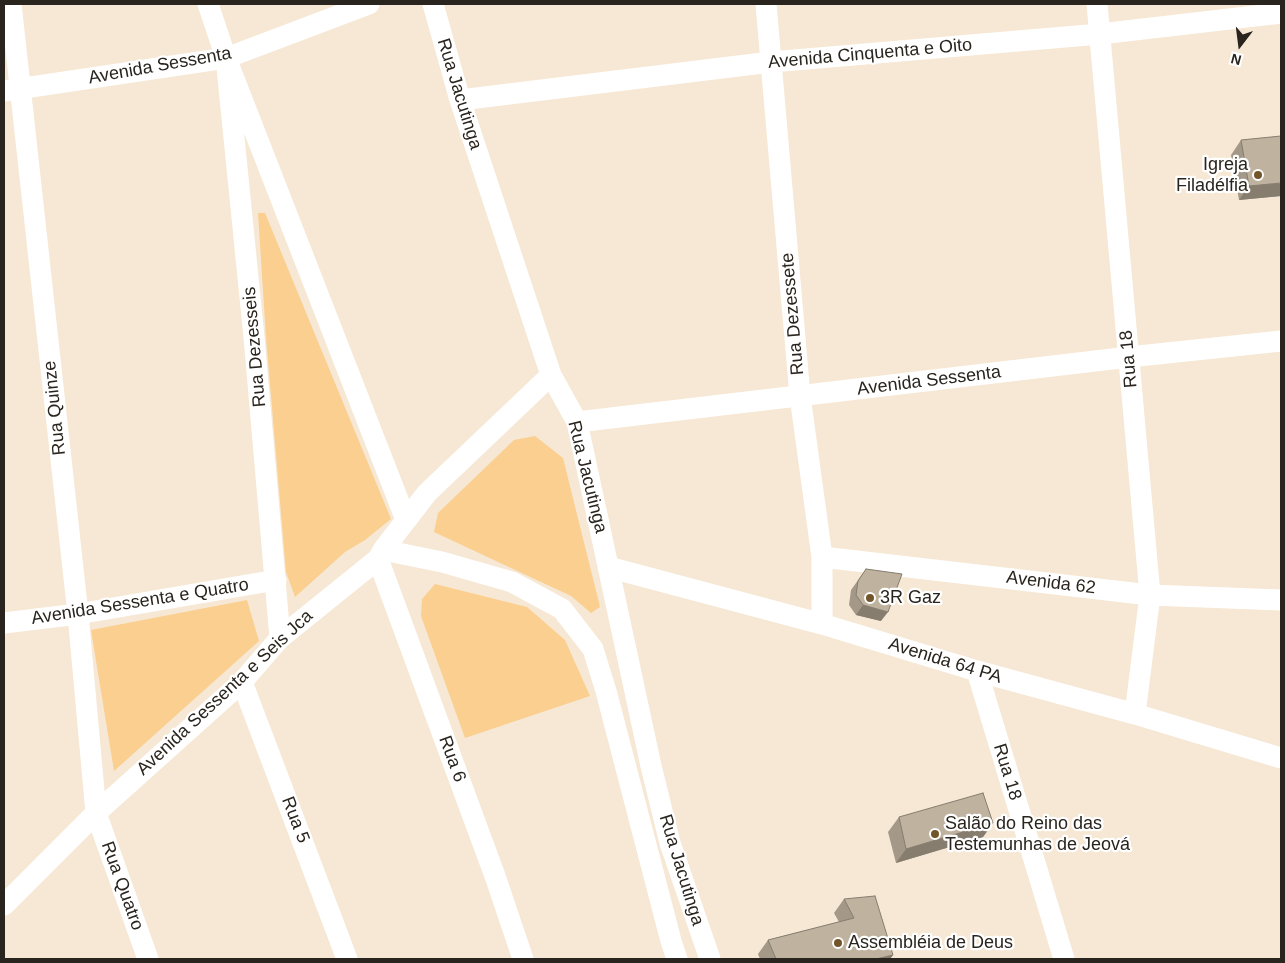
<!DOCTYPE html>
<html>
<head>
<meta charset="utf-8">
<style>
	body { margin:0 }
	#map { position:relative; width:1285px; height:963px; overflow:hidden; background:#f6e8d4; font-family:Arial,sans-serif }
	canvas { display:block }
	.frame { position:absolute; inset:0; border:5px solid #29241d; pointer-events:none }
	.north { position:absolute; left:1215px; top:20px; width:50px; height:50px; -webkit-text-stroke:4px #fff; paint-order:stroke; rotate:195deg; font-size:14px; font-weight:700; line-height:20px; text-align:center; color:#29241d }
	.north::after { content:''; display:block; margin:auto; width:18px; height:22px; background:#29241d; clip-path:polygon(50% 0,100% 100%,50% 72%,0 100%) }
</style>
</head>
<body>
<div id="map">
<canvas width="1285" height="963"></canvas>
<div class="frame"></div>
<div class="north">N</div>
</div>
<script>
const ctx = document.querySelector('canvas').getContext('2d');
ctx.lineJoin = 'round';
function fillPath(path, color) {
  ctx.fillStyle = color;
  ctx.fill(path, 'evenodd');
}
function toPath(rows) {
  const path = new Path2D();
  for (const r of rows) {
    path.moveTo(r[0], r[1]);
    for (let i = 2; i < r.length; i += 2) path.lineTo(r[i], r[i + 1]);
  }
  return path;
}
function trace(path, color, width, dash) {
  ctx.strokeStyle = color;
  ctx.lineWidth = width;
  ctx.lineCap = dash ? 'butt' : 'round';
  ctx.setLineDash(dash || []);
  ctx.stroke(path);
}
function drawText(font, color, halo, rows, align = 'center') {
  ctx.font = font + ' Arial,sans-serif';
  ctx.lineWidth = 4.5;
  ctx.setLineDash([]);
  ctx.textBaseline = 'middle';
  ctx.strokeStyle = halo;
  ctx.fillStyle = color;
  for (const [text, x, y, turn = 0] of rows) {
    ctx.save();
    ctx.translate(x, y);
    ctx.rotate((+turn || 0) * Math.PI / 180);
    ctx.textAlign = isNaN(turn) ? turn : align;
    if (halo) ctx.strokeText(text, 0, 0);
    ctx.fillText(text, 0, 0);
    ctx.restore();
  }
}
fillPath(toPath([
	[258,213,265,213,391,519,365,540,345,552,295,597,286,572,266,337],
	[535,436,563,458,600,607,591,613,571,596,434,532,438,513,514,440],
	[435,584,527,607,565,640,590,696,465,738,421,616,422,599],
	[247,600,259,641,114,771,91,630]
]), '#facf8f');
trace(toPath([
	[11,4,78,614,96,813,148,959],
	[208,4,226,58,406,520],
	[433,4,460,100,551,375,577,422,651,766,670,843,710,959],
	[766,4,800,396,822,557,822,624],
	[1097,4,1150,595,1135,714],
	[226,58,254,337,280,638],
	[4,91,226,58,369,4],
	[460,100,771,62,1100,34,1281,13],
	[577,422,1129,357,1281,341],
	[383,550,442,562,512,582,562,609,593,649,606,691,671,941,677,959],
	[822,557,1150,595,1281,600],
	[378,559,495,876,523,959],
	[608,567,822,624,977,671,1135,714,1281,758],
	[4,623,78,614,276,580],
	[977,671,1064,959],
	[242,682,347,959],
	[4,905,96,813,242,682,280,638,378,559,383,550,427,493,551,375]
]), '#fff', 21);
fillPath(toPath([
	[1241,140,1281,196,1239,200,1231,155],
	[866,569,881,621,856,615,849,605,851,590],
	[899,817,993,823,983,837,896,863,888,832],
	[844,899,893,955,890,959,760,959,758,954,768,940,839,922,834,913]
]), '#a49989');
fillPath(toPath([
	[1281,183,1281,196,1239,200,1249,186],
	[863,605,888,612,881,621,856,615],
	[993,823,983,837,896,863,906,849],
	[893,955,890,959,876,959]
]), '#867d6f');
const building = toPath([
	[1281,136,1281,183,1249,186,1241,140,1281,136],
	[866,569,902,574,888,612,863,605,856,595,858,581,866,569],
	[983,793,993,823,906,849,899,817,983,793],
	[875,896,893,955,876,959,776,959,768,940,854,918,844,899,875,896]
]);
fillPath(building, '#bfb29f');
trace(building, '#867d6f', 1);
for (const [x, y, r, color] of [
	[1258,175,5,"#725529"],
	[870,598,5,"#725529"],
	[935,834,5,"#725529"],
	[838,943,5,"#725529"]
]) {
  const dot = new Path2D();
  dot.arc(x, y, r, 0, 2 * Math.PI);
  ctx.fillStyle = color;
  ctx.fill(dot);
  trace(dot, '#fff', 2);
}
drawText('18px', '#29241d', '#fff', [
	["Avenida Cinquenta e Oito",870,54,-5],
	["Avenida Sessenta",160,66,-10],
	["Rua Jacutinga",459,94,73],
	["Rua Dezessete",793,314,-95],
	["Rua Dezesseis",255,347,-95],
	["Rua 18",1129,359,-95],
	["Avenida Sessenta",929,381,-7],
	["Rua Quinze",55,408,-96],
	["Rua Jacutinga",587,477,76],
	["Avenida 62",1051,583,7],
	["Avenida Sessenta e Quatro",140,602,-9],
	["Avenida 64 PA",945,661,17],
	["Avenida Sessenta e Seis Jca",225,693,-43],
	["Rua 6",452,759,70],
	["Rua 18",1007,772,73],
	["Rua 5",295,820,69],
	["Rua Jacutinga",681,870,73],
	["Rua Quatro",122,886,70]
]);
drawText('18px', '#29241d', '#fff', [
	["Igreja",1248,165,"right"],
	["Filadélfia",1248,186,"right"],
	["3R Gaz",880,598],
	["Salão do Reino das",945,824],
	["Testemunhas de Jeová",945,845],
	["Assembléia de Deus",848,943]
], 'left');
</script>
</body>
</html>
